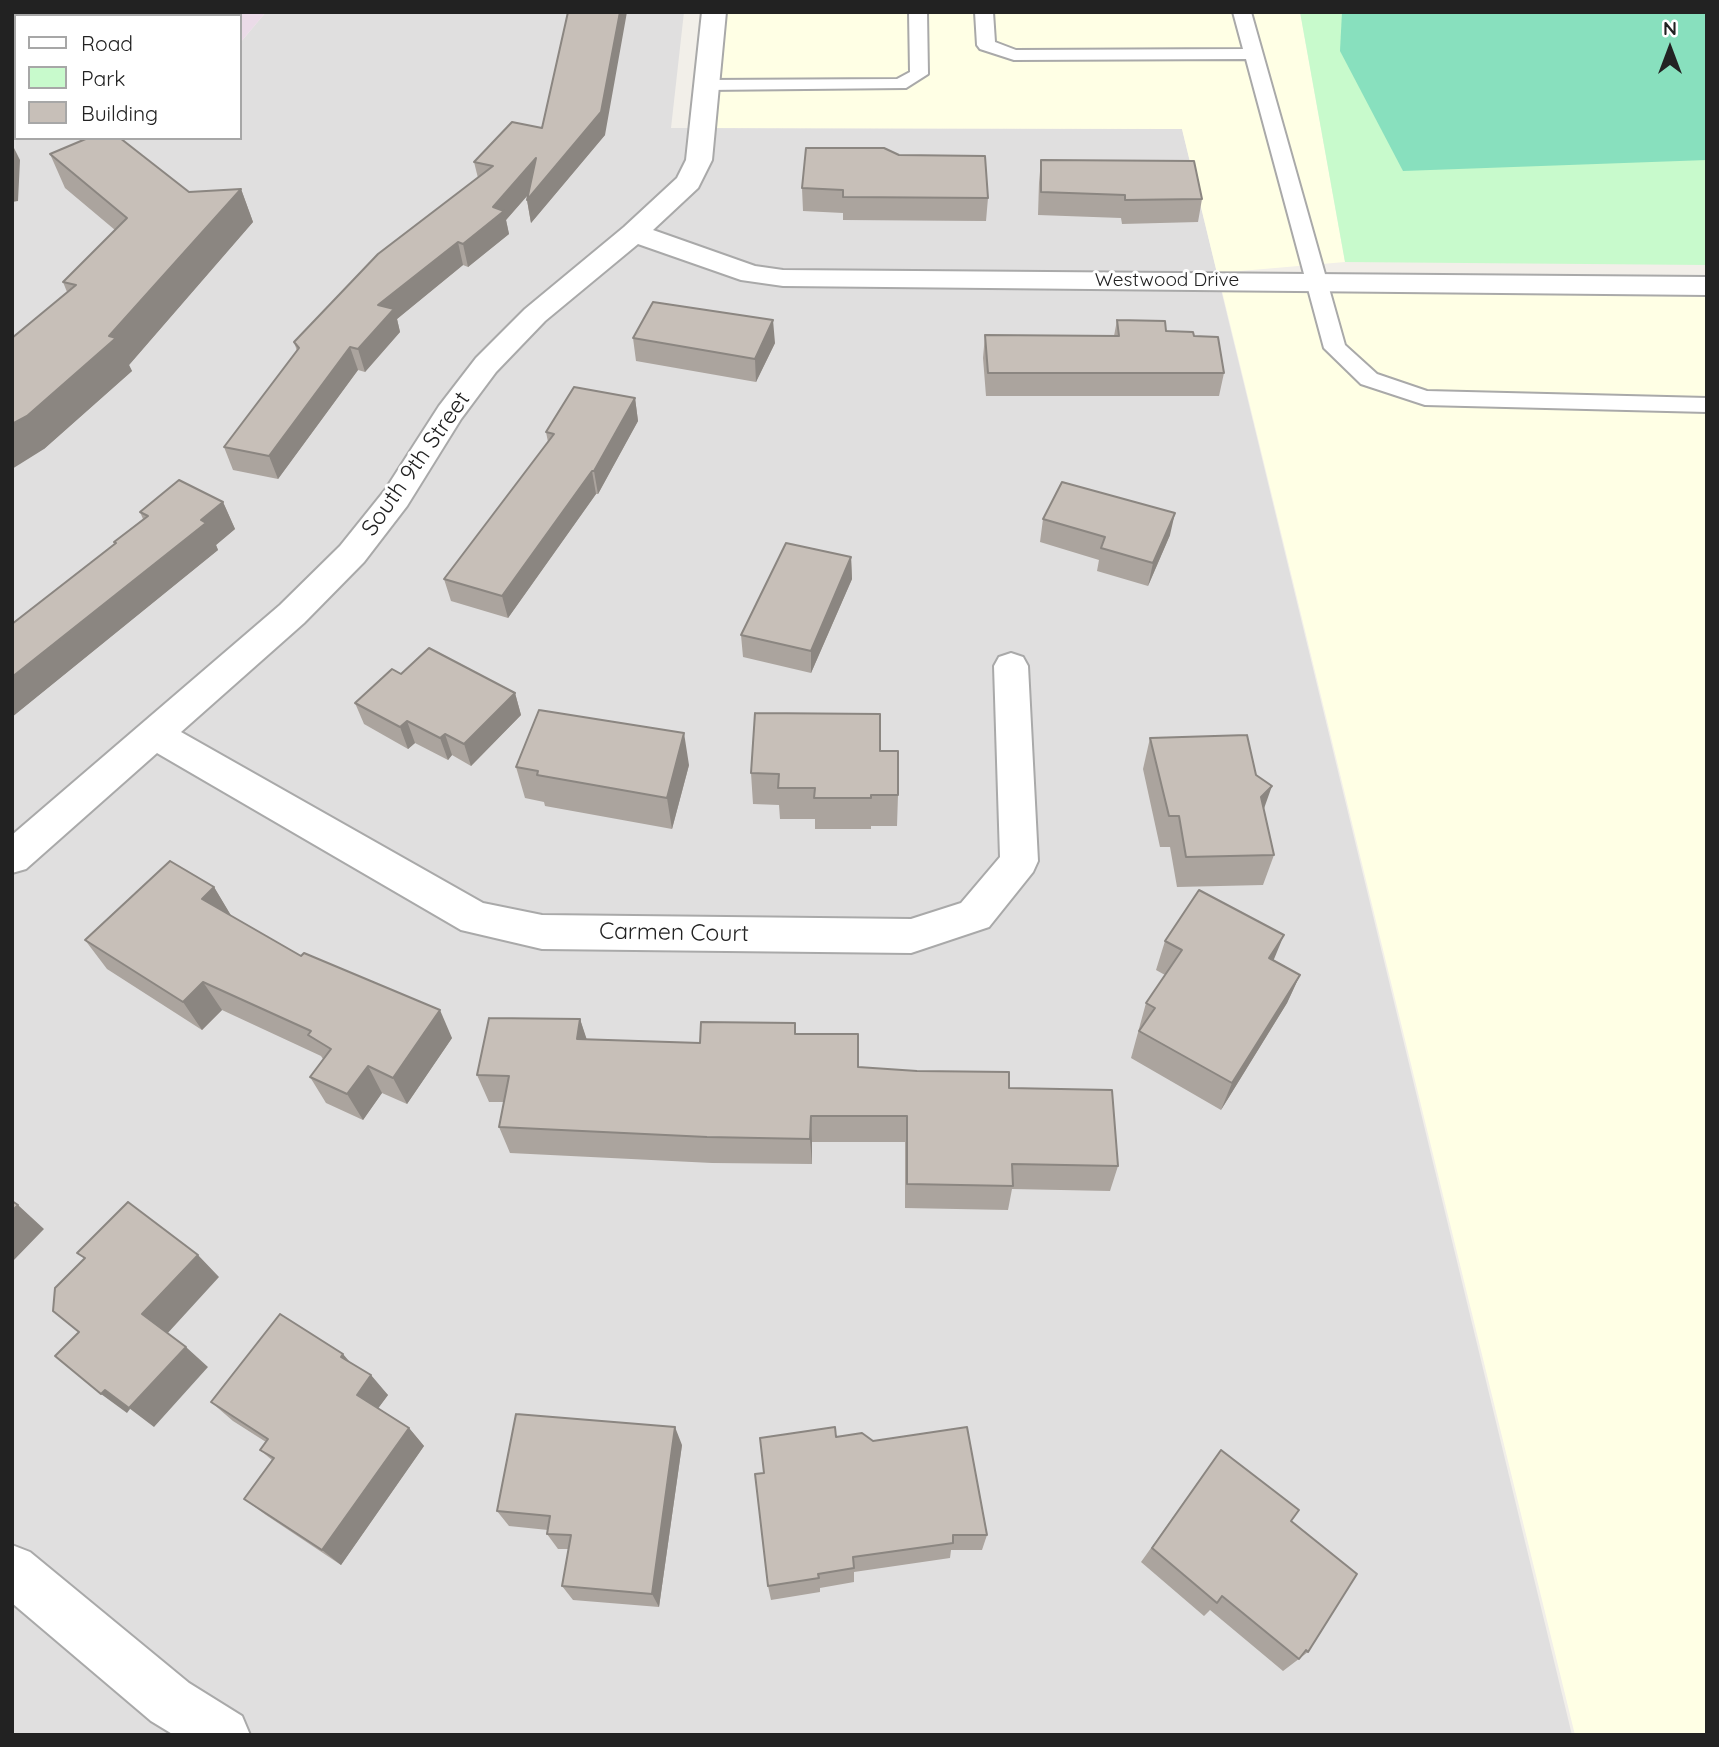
<!DOCTYPE html>
<html>
<head>
<meta charset="utf-8">
<style>
	body { margin:0 }
	#map { position:relative; width:1719px; height:1747px; overflow:hidden; background:#f2efe9; font-family:Quicksand,sans-serif }
	canvas { display:block }
	.frame { position:absolute; inset:0; border:14px solid #222; pointer-events:none }
	.legend { position:absolute; left:14px; top:14px; width:228px; height:126px; box-sizing:border-box; background:#fff; border:2px solid #a7a7a7; margin:0; padding:9px 12px; list-style:none; font-size:21px; color:#222 }
	.legend li { display:flex; align-items:center; gap:14px; height:35px }
	.legend b { width:35px; border:2px solid #a7a7a7 }
	.north { position:absolute; left:1635px; top:14px; width:70px; height:70px; -webkit-text-stroke:5px #fff; paint-order:stroke; rotate:0deg; font-size:19px; font-weight:700; line-height:28px; text-align:center; color:#222 }
	.north::after { content:''; display:block; margin:auto; width:24px; height:32px; background:#222; clip-path:polygon(50% 0,100% 100%,50% 72%,0 100%) }
</style>
</head>
<body>
<div id="map">
<canvas width="1719" height="1747"></canvas>
<div class="frame"></div>
<ul class="legend">
<li><b style="height:9px;background:#fff"></b>Road</li>
<li><b style="height:19px;background:#c8facc"></b>Park</li>
<li><b style="height:19px;background:#c7bfb8"></b>Building</li>
</ul>
<div class="north">N</div>
</div>
<script>
const ctx = document.querySelector('canvas').getContext('2d');
ctx.lineJoin = 'round';
function fillPath(path, color) {
  ctx.fillStyle = color;
  ctx.fill(path, 'evenodd');
}
function toPath(rows) {
  const path = new Path2D();
  for (const r of rows) {
    path.moveTo(r[0], r[1]);
    for (let i = 2; i < r.length; i += 2) path.lineTo(r[i], r[i + 1]);
  }
  return path;
}
function trace(path, color, width, dash) {
  ctx.strokeStyle = color;
  ctx.lineWidth = width;
  ctx.lineCap = dash ? 'butt' : 'round';
  ctx.setLineDash(dash || []);
  ctx.stroke(path);
}
function drawText(font, color, halo, rows, align = 'center') {
  ctx.font = font + ' Quicksand,sans-serif';
  ctx.lineWidth = 6;
  ctx.setLineDash([]);
  ctx.textBaseline = 'middle';
  ctx.strokeStyle = halo;
  ctx.fillStyle = color;
  for (const [text, x, y, turn = 0] of rows) {
    ctx.save();
    ctx.translate(x, y);
    ctx.rotate((+turn || 0) * Math.PI / 180);
    ctx.textAlign = isNaN(turn) ? turn : align;
    if (halo) ctx.strokeText(text, 0, 0);
    ctx.fillText(text, 0, 0);
    ctx.restore();
  }
}
fillPath(toPath([
	[266,12,684,12,671,128,1182,129,1572,1735,12,1735,12,125,16,125,16,138,240,138,240,43]
]), '#e0dfdf');
fillPath(toPath([
	[12,12,266,12,240,43,240,16,16,16,16,125,12,125]
]), '#ebdbe8');
fillPath(toPath([
	[727,12,1300,12,1345,262,1217,273,1182,129,715,128],
	[1221,287,1707,291,1707,1735,1575,1735]
]), '#ffffe5');
fillPath(toPath([
	[1300,12,1707,12,1707,265,1345,262]
]), '#c8facc');
fillPath(toPath([
	[1342,12,1707,12,1707,160,1403,171,1340,51]
]), '#88e0be');
const service = toPath([
	[909,12,927,12,928,74,906,88,706,90,697,85,706,80,897,79,910,72,909,12],
	[975,12,993,12,995,42,1016,50,1243,49,1233,12,1251,12,1345,345,1377,374,1427,391,1707,398,1707,412,1425,405,1361,384,1324,348,1246,59,1014,60,980,49,977,45,975,12]
]);
const minor = toPath([
	[702,12,726,12,712,160,698,188,653,230,755,266,783,270,1707,277,1707,295,783,286,741,280,638,244,545,321,496,372,461,419,407,506,364,562,304,623,181,732,483,903,542,915,911,919,961,903,1000,857,994,666,999,657,1011,653,1023,657,1028,666,1038,861,1033,872,989,927,911,953,542,949,461,930,157,753,26,869,12,873,12,835,280,605,340,546,385,490,439,406,476,358,525,309,624,227,677,178,686,160,702,12],
	[12,1545,30,1552,189,1683,242,1716,250,1735,174,1735,151,1721,12,1603,12,1545]
]);
trace(service, '#a9a9a9', 4);
trace(minor, '#a9a9a9', 4);
fillPath(service, '#fff');
fillPath(minor, '#fff');
fillPath(toPath([
	[542,128,605,135,531,223,527,200,528,195,506,220,509,234,468,267,463,265,397,319,400,332,365,372,358,370,278,479,233,470,224,447,297,351,294,342,478,178,474,162],
	[50,154,189,192,241,189,253,222,129,365,132,371,44,449,67,292,63,282,115,230,65,188],
	[1041,160,1202,199,1198,222,1122,224,1121,218,1038,215,1039,183],
	[802,188,988,198,986,221,843,220,843,213,803,211],
	[1117,320,1194,336,1224,373,1219,396,986,396,983,358,985,335,1114,336],
	[633,338,775,343,756,382,636,361],
	[635,398,638,421,598,494,596,494,508,618,451,601,444,579,548,442,546,432],
	[223,502,235,529,216,545,218,550,12,717,12,624,115,544,114,542,143,519,140,512],
	[1043,519,1170,535,1148,586,1097,571,1099,560,1040,542],
	[851,557,852,579,811,673,743,657,741,635],
	[401,674,515,693,521,715,471,766,452,755,448,760,415,743,408,749,364,724,355,703],
	[1150,738,1264,810,1274,855,1263,885,1177,887,1170,847,1160,847,1143,769],
	[880,751,898,795,897,826,871,826,871,829,815,829,815,819,780,819,779,805,753,804,751,773],
	[689,765,672,829,545,806,544,802,525,798,516,767],
	[214,887,231,916,301,956,452,1038,407,1104,382,1093,363,1120,326,1103,310,1077,323,1059,321,1056,222,1010,202,1030,107,969,85,940],
	[1165,941,1274,960,1300,975,1287,1003,1221,1110,1131,1058,1146,1003,1165,975,1156,970],
	[580,1019,586,1039,700,1043,796,1034,858,1067,1009,1088,1118,1166,1110,1191,1012,1189,1008,1210,905,1208,905,1142,812,1142,812,1164,712,1163,510,1153,499,1127,504,1102,489,1102,477,1075],
	[352,1363,388,1395,378,1408,409,1428,424,1446,341,1565,266,1515,244,1499,272,1460,260,1450,266,1442,233,1421,211,1402],
	[836,1437,987,1535,982,1550,951,1550,950,1558,854,1572,854,1582,820,1588,820,1592,771,1600,768,1586,764,1473],
	[682,1445,659,1607,573,1600,562,1586,569,1549,558,1549,547,1534,548,1530,509,1526,497,1511],
	[1221,1450,1291,1521,1308,1652,1283,1671,1210,1610,1204,1616,1141,1562]
]), '#aba49e');
fillPath(toPath([
	[620,12,627,12,605,135,531,223,527,200],
	[12,144,20,160,18,201,12,202],
	[536,158,540,181,506,220,509,234,468,267,463,244,493,207],
	[241,189,253,222,129,365,132,371,44,449,12,469,12,424,109,336],
	[458,242,463,265,397,319,400,332,365,372,358,349,378,305],
	[773,320,775,343,756,382,755,359],
	[350,347,358,370,278,479,269,456],
	[635,398,638,421,598,494,594,471],
	[592,471,596,494,508,618,502,596],
	[223,502,235,529,216,545,218,550,12,717,12,677],
	[1175,513,1170,535,1148,586,1153,563],
	[851,557,852,579,811,673,811,651],
	[515,693,521,715,471,766,464,744],
	[407,721,415,743,408,749,400,727],
	[684,733,689,765,672,829,667,798],
	[445,734,452,755,448,760,440,738],
	[1272,786,1261,817,1261,797],
	[214,887,232,917,202,899],
	[1284,935,1272,964,1269,958],
	[1300,975,1287,1003,1221,1110,1232,1083],
	[203,982,222,1010,202,1030,183,1002],
	[440,1010,452,1038,407,1104,393,1078],
	[580,1019,589,1046,577,1039],
	[368,1066,382,1093,363,1120,347,1094],
	[811,1116,812,1142,812,1164,810,1139],
	[18,1205,44,1229,12,1262,12,1211],
	[198,1255,219,1277,166,1335,142,1314],
	[186,1347,208,1367,154,1427,129,1408],
	[343,1354,360,1374,341,1357],
	[371,1375,388,1395,374,1414,357,1395],
	[105,1390,130,1409,127,1413,101,1394],
	[675,1427,682,1445,659,1607,652,1594],
	[409,1428,424,1446,341,1565,322,1550]
]), '#8b8681');
const building = toPath([
	[568,12,620,12,601,112,527,200,536,158,493,207,504,211,463,244,458,242,378,305,394,309,358,349,350,347,269,456,224,447,299,348,294,342,378,254,493,166,474,162,512,122,542,128,568,12],
	[88,138,120,138,189,192,241,189,109,336,116,338,27,416,12,424,12,338,76,285,63,282,127,218,50,154,88,138],
	[806,148,884,148,899,155,985,156,988,198,843,197,843,190,802,188,806,148],
	[1041,160,1194,161,1202,199,1125,200,1125,195,1041,192,1041,160],
	[653,302,773,320,755,359,633,338,653,302],
	[1117,320,1165,321,1166,331,1193,332,1194,336,1218,337,1224,373,988,373,985,335,1119,336,1117,320],
	[574,387,635,398,594,471,592,471,502,596,444,579,554,434,546,432,574,387],
	[179,480,223,502,201,520,206,523,12,677,12,624,116,543,114,542,148,516,140,512,179,480],
	[1062,482,1175,513,1153,563,1101,548,1105,537,1043,519,1062,482],
	[786,543,851,557,811,651,741,635,786,543],
	[429,648,515,693,464,744,445,734,440,738,407,721,400,727,355,703,392,669,401,674,429,648],
	[539,710,684,733,667,798,537,775,538,771,516,767,539,710],
	[755,713,880,714,880,751,898,751,898,795,871,795,871,798,814,798,815,788,778,788,779,774,751,773,755,713],
	[1247,735,1256,775,1272,786,1261,797,1274,855,1186,857,1179,816,1169,816,1150,738,1247,735],
	[170,861,214,887,202,899,301,956,304,953,440,1010,393,1078,368,1066,347,1094,310,1077,331,1049,308,1035,311,1031,203,982,183,1002,85,940,170,861],
	[1199,890,1284,935,1269,958,1300,975,1232,1083,1139,1031,1155,1008,1146,1003,1182,950,1165,941,1199,890],
	[489,1018,580,1019,577,1039,700,1043,701,1022,795,1023,795,1034,858,1034,858,1067,917,1071,1009,1072,1009,1088,1112,1090,1118,1166,1012,1164,1013,1186,907,1184,907,1116,811,1116,810,1139,707,1137,499,1127,509,1076,477,1075,489,1018],
	[12,1201,18,1205,12,1211,12,1201],
	[128,1202,198,1255,142,1314,186,1347,129,1408,105,1390,101,1394,55,1356,79,1332,53,1311,55,1288,85,1258,77,1253,128,1202],
	[280,1314,343,1354,341,1357,371,1375,357,1395,409,1428,322,1550,244,1499,274,1458,260,1450,268,1439,211,1402,280,1314],
	[516,1414,675,1427,652,1594,562,1586,571,1535,547,1534,550,1516,497,1511,516,1414],
	[835,1427,836,1437,862,1433,873,1441,967,1427,987,1535,953,1535,953,1543,853,1557,854,1568,818,1574,819,1578,768,1586,755,1474,764,1473,760,1438,835,1427],
	[1221,1450,1299,1510,1291,1521,1357,1574,1308,1652,1306,1650,1299,1659,1222,1596,1217,1603,1152,1548,1221,1450]
]);
fillPath(building, '#c7bfb8');
trace(building, '#8b8681', 2);
drawText('19px', '#222', '#fff', [
	["Westwood Drive",1167,280]
]);
drawText('23px', '#222', '#fff', [
	["South 9th Street",416,464,-55],
	["Carmen Court",674,933,1]
]);
</script>
</body>
</html>
